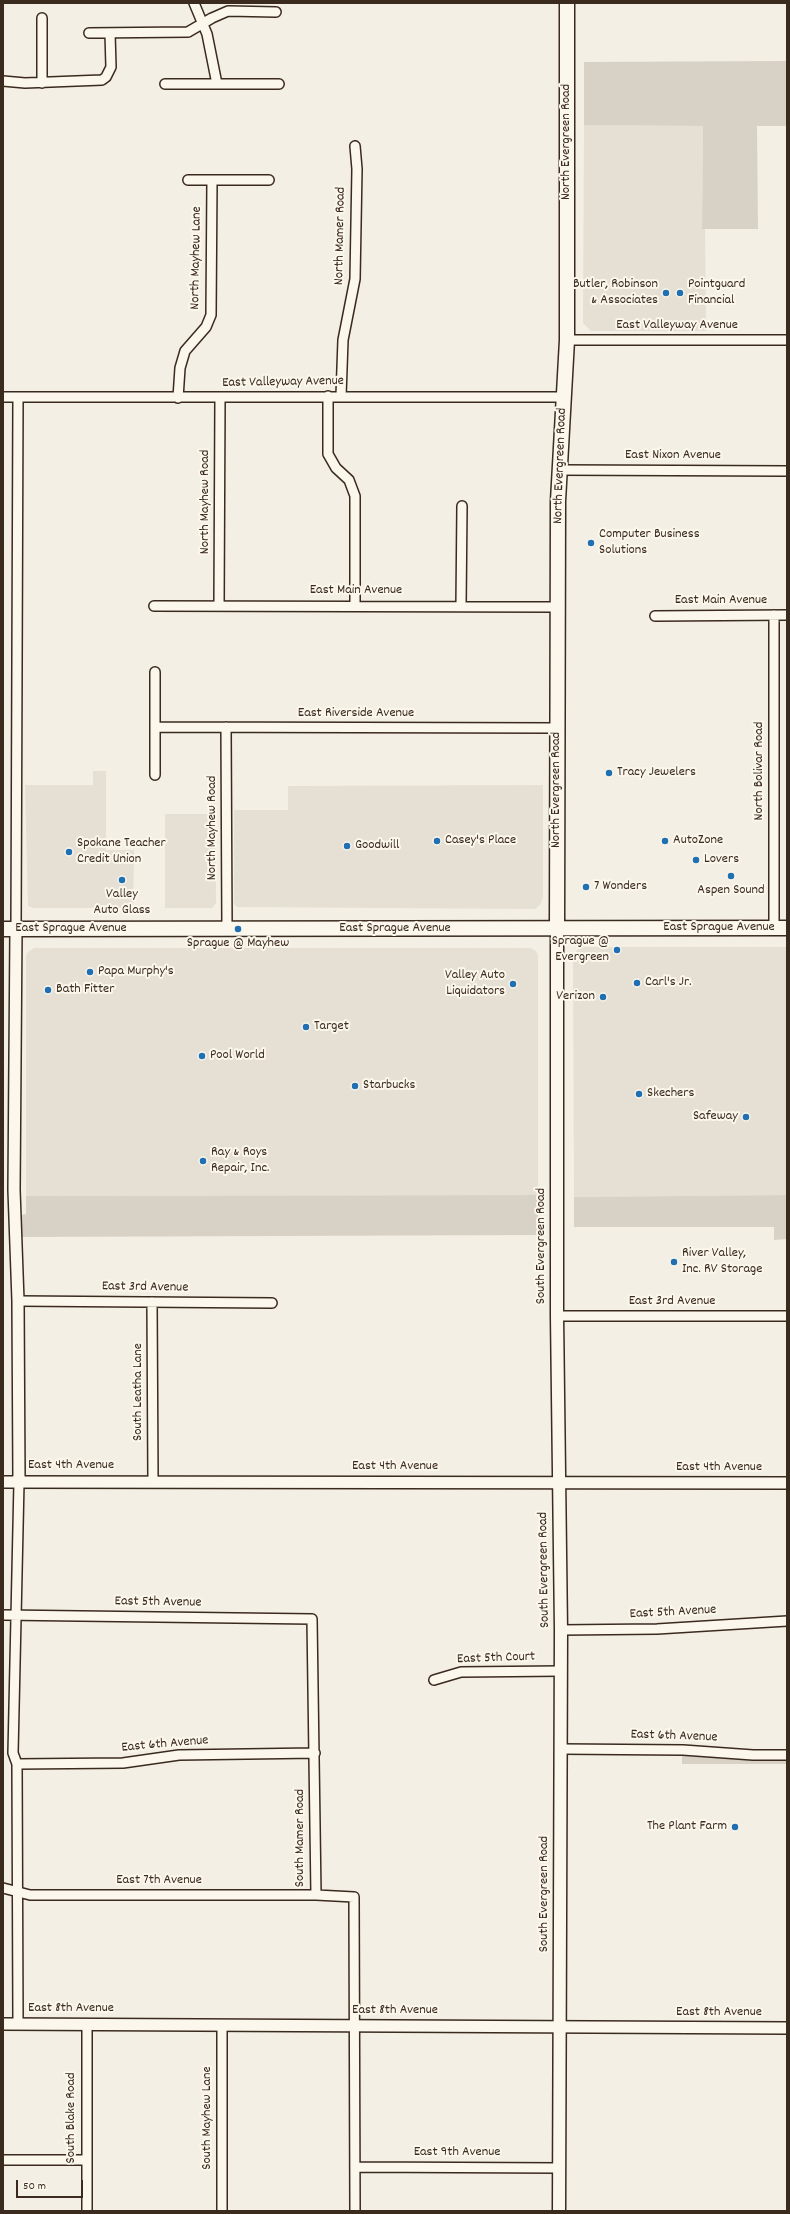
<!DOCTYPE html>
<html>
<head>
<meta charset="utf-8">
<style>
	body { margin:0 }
	#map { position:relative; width:790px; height:2214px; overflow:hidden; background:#f3efe4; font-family:Dekko,sans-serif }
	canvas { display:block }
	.frame { position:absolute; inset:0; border:4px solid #3b2a1e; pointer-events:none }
	.scale { position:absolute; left:16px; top:2180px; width:67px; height:18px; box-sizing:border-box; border:2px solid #3b2a1e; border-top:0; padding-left:5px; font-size:12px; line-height:14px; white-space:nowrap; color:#3b2a1e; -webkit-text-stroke:3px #fbf7ec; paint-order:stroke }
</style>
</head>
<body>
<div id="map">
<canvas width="790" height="2214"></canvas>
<div class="frame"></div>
<div class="scale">50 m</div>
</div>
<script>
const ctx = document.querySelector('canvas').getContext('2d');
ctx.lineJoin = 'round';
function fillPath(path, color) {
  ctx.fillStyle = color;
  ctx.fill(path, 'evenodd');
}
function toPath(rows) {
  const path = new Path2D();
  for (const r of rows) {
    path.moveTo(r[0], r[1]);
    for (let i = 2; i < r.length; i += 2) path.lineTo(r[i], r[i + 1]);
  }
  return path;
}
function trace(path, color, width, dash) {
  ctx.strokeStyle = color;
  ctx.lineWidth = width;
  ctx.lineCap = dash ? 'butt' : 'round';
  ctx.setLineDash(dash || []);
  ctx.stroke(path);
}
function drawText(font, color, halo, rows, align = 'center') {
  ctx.font = font + ' Dekko,sans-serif';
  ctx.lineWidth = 4;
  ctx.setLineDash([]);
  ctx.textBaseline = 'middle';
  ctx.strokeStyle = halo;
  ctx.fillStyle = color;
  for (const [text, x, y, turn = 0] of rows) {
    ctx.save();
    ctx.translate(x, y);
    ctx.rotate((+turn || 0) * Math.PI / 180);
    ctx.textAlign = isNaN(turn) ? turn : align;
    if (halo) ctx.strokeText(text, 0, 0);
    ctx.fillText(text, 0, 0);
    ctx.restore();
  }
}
fillPath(toPath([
	[584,125,703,126,702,229,705,229,706,331,591,331,583,323],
	[93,771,106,771,106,850,134,850,133,908,33,908,28,906,25,785,93,785],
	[543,785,543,898,540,905,535,909,237,907,234,904,234,810,288,810,288,786],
	[165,814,215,814,216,903,212,908,165,908],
	[583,947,787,947,787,1195,574,1197,573,956,578,949],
	[34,948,530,948,536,951,538,955,538,1195,26,1196,26,957,27,953]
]), '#e5dfd4');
fillPath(toPath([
	[787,61,787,126,757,126,758,229,702,229,703,126,584,125,584,62],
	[538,1195,538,1235,20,1237,20,1215,26,1214,26,1196],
	[787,1195,787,1239,774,1240,774,1227,574,1227,574,1197],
	[682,1754,787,1759,787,1764,682,1764]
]), '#d8d1c6');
const minor = toPath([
	[194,3,207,34,217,84],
	[42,18,42,83],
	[89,33,188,32,212,18,228,11,276,12],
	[3,81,25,83,102,80,106,77,111,67,110,33],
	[165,84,279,84],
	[188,180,269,180],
	[567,340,787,340],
	[328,396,328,454,336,468,349,480,355,496,355,605],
	[341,396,343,340,355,279,357,169,355,146],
	[3,397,564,397],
	[178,398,180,368,185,351,206,327,211,315,212,181],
	[560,470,787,471],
	[219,605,220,398],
	[154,606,558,607],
	[461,606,462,506],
	[655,616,787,615],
	[155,727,557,728],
	[226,727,227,929],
	[155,775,155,672],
	[774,928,774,615],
	[16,929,18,397],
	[18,1301,272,1303],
	[152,1302,153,1481],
	[557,1316,787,1316],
	[3,1615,312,1619,316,1895,354,1897,355,2211],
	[561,1630,657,1629,787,1621],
	[434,1680,461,1672,561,1671],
	[561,1749,683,1750,753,1755,787,1755],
	[17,1764,123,1763,179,1755,315,1753],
	[3,1888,30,1895,316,1895],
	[18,2024,17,1764,13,1753,19,1482],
	[87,2024,87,2211],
	[3,2160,87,2160],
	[355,2167,559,2168],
	[222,2211,222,2025]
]);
const tertiary = toPath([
	[16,929,14,1190,18,1301,19,1482],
	[3,1482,787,1483],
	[3,2024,787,2028]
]);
const secondary = toPath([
	[557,929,557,1316,561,1630,559,2211]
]);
const primary = toPath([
	[3,929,787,928],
	[557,929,558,501,567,340,567,3]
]);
trace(minor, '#3b2a1e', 12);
trace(tertiary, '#3b2a1e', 14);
trace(secondary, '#3b2a1e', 15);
trace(primary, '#3b2a1e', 17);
trace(minor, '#fbf7ec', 9);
trace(tertiary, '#fbf7ec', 11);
trace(secondary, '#fbf7ec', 12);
trace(primary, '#fbf7ec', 14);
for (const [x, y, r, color] of [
	[666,293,4,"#1f6fb2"],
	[680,293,4,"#1f6fb2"],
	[591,543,4,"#1f6fb2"],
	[609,773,4,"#1f6fb2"],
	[437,841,4,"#1f6fb2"],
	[665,841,4,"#1f6fb2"],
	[347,846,4,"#1f6fb2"],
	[69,852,4,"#1f6fb2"],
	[696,860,4,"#1f6fb2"],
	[731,876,4,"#1f6fb2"],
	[122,880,4,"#1f6fb2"],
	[586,887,4,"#1f6fb2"],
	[238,929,4,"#1f6fb2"],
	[617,950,4,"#1f6fb2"],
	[90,972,4,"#1f6fb2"],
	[637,983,4,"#1f6fb2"],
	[513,984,4,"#1f6fb2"],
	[48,990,4,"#1f6fb2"],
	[603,997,4,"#1f6fb2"],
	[306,1027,4,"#1f6fb2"],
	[202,1056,4,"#1f6fb2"],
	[355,1086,4,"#1f6fb2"],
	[639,1094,4,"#1f6fb2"],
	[746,1117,4,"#1f6fb2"],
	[203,1161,4,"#1f6fb2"],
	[674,1262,4,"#1f6fb2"],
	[735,1827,4,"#1f6fb2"]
]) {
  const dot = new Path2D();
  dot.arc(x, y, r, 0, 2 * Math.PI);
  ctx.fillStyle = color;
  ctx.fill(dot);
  trace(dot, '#fbf7ec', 1.5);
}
drawText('14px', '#3b2a1e', '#fbf7ec', [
	["North Evergreen Road",567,142,-90],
	["North Mamer Road",341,236,-89],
	["North Mayhew Lane",197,258,-89],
	["East Valleyway Avenue",677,326],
	["East Valleyway Avenue",283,383,-1],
	["East Nixon Avenue",673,456],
	["North Evergreen Road",561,466,-88],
	["North Mayhew Road",206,502,-90],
	["East Main Avenue",356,591],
	["East Main Avenue",721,601],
	["East Riverside Avenue",356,714],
	["North Bolivar Road",760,771,-90],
	["North Evergreen Road",557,790,-90],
	["North Mayhew Road",213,828,-90],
	["East Sprague Avenue",719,928],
	["East Sprague Avenue",71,929],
	["East Sprague Avenue",395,929],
	["South Evergreen Road",542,1246,-90],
	["East 3rd Avenue",145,1288,1],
	["East 3rd Avenue",672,1302],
	["South Leatha Lane",139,1392,-90],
	["East 4th Avenue",71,1466],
	["East 4th Avenue",395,1467],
	["East 4th Avenue",719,1468],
	["South Evergreen Road",545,1570,-91],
	["East 5th Avenue",158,1603,1],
	["East 5th Avenue",673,1613,-3],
	["East 5th Court",496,1659,-2],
	["East 6th Avenue",674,1737,2],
	["East 6th Avenue",165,1745,-5],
	["South Mamer Road",301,1838,-90],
	["East 7th Avenue",159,1881],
	["South Evergreen Road",545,1894,-90],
	["East 8th Avenue",71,2009],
	["East 8th Avenue",395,2011],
	["East 8th Avenue",719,2013],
	["South Blake Road",72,2118,-90],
	["South Mayhew Lane",208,2118,-90],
	["East 9th Avenue",457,2153]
]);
drawText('14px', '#3b2a1e', '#fbf7ec', [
	["Butler, Robinson",658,285,"right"],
	["& Associates",658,301,"right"],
	["Pointguard",688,285],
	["Financial",688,301],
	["Computer Business",599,535],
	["Solutions",599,551],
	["Tracy Jewelers",617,773],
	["Casey's Place",445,841],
	["AutoZone",673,841],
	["Spokane Teacher",77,844],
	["Credit Union",77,860],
	["Goodwill",355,846],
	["Lovers",704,860],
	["7 Wonders",594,887],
	["Aspen Sound",731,891,"center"],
	["Valley",122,895,"center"],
	["Auto Glass",122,911,"center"],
	["Sprague @",609,942,"right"],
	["Evergreen",609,958,"right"],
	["Sprague @ Mayhew",238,944,"center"],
	["Papa Murphy's",98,972],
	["Valley Auto",505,976,"right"],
	["Liquidators",505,992,"right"],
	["Carl's Jr.",645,983],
	["Bath Fitter",56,990],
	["Verizon",595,997,"right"],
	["Target",314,1027],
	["Pool World",210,1056],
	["Starbucks",363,1086],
	["Skechers",647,1094],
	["Safeway",738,1117,"right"],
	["Ray & Roys",211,1153],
	["Repair, Inc.",211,1169],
	["River Valley,",682,1254],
	["Inc. RV Storage",682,1270],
	["The Plant Farm",727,1827,"right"]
], 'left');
</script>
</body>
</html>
